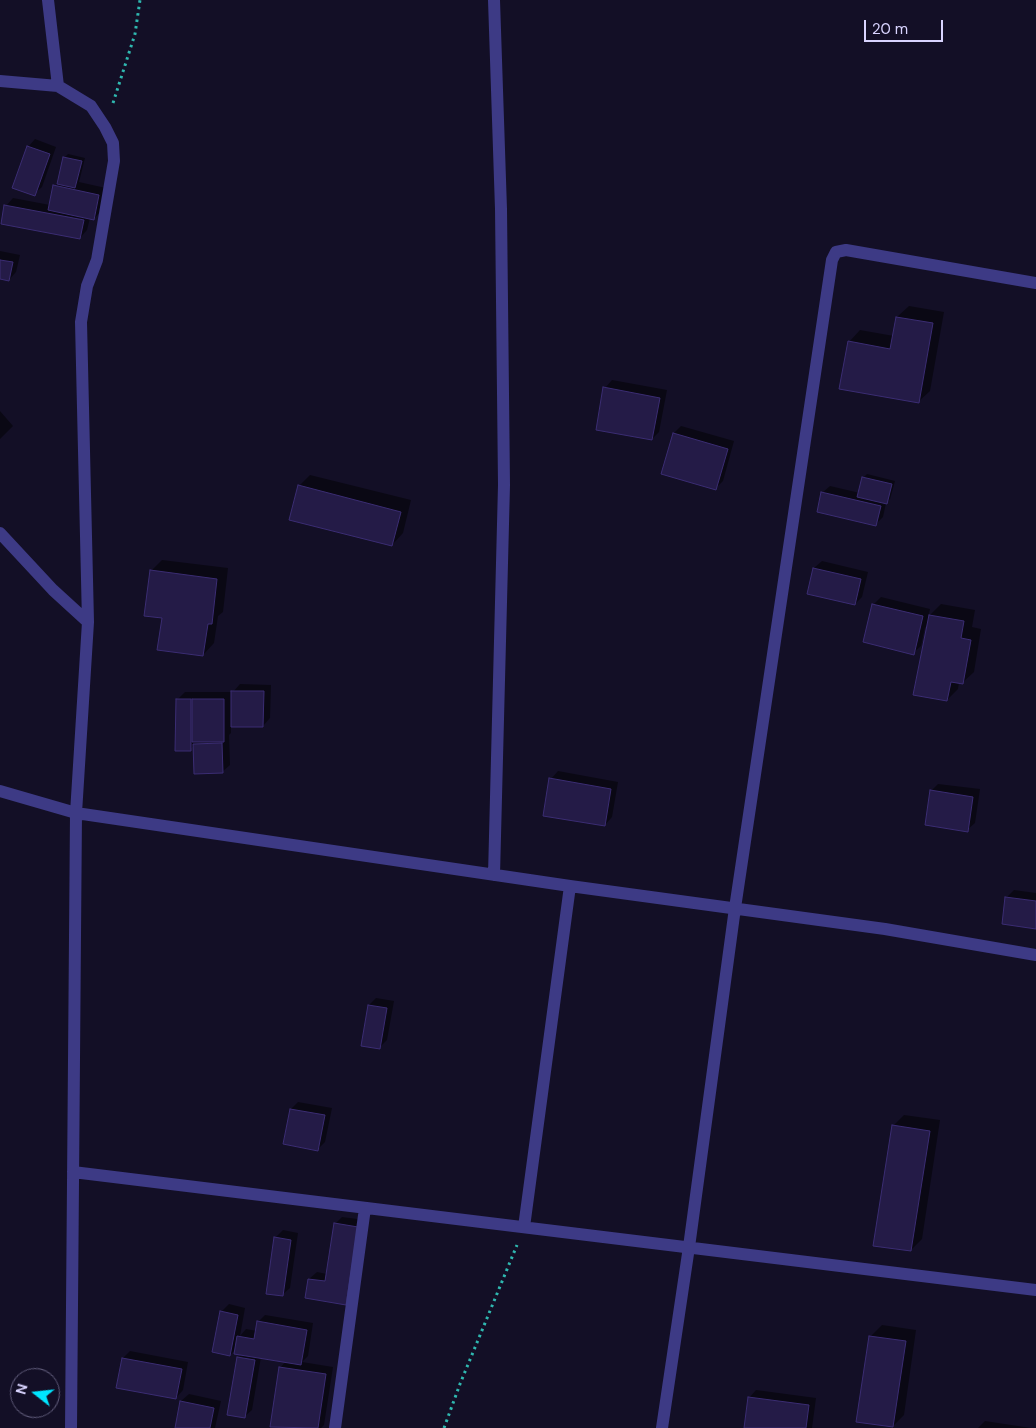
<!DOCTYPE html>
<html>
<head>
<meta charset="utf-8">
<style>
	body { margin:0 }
	#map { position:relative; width:1036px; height:1428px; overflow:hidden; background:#130f26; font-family:"DM Sans",sans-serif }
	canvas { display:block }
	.north { position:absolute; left:10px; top:1368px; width:50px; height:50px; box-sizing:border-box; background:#130f26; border:1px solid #625e7d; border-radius:50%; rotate:286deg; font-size:14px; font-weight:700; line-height:20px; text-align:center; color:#d9d4ff }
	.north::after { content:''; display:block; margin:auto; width:18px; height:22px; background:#00e5ff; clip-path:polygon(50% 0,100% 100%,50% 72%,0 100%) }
	.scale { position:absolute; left:864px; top:20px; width:79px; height:22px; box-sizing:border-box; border:2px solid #d9d4ff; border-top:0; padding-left:6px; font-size:15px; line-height:18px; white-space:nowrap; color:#d9d4ff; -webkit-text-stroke:4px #130f26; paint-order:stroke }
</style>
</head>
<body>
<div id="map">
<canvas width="1036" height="1428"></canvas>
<div class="north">N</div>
<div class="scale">20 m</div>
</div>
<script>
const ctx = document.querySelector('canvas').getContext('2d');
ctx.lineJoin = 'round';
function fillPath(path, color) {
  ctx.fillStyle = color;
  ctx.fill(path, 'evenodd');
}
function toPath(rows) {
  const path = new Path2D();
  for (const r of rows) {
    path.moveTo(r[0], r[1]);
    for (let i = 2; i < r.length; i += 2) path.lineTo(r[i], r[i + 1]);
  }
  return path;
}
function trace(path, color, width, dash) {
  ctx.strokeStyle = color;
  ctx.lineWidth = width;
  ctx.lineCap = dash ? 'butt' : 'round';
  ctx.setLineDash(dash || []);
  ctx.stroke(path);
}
fillPath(toPath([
	[35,139,56,147,42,187,34,194,28,147],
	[68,154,85,158,79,182,106,188,101,211,94,219,90,218,87,230,80,238,6,206,13,198,50,205,55,186,59,182,65,157],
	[0,251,20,255,16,272,9,280,0,278],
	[909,306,944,312,930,391,918,402,849,342,860,330,894,336,897,317],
	[612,380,667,390,659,432,652,439,605,388],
	[0,411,13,426,0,439],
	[681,426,734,441,723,481,716,488,674,433],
	[867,474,895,481,890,499,886,503,883,517,875,525,822,493,830,486,860,493,863,478],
	[310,475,411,500,403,533,392,545,299,486],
	[162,560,228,568,223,612,218,616,214,643,203,655,164,617,151,571],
	[822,561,868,572,862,597,855,604,814,568],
	[881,597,930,609,928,617,941,604,975,610,972,627,981,629,974,672,962,683,959,682,958,689,947,700,928,628,925,627,921,646,913,653,864,641,874,604],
	[240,684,271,685,270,718,263,726,231,725,231,733,229,735,230,765,222,772,194,746,190,749,177,700,185,692,233,692],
	[558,771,618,782,612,817,605,825,551,779],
	[938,784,980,789,975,823,967,830,931,791],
	[1014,890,1036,893,1036,927,1007,897],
	[376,998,394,1001,387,1040,379,1048,369,1005],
	[298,1102,332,1108,325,1142,318,1149,291,1109],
	[904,1115,940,1120,922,1239,911,1250,893,1126],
	[342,1217,365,1220,353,1296,309,1279,317,1272,327,1274,335,1224],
	[283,1230,298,1233,290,1288,282,1295,275,1238],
	[229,1304,245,1308,240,1336,246,1329,257,1331,258,1322,265,1315,313,1323,308,1356,302,1362,333,1367,324,1425,321,1428,286,1428,271,1426,280,1368,286,1361,261,1357,252,1410,244,1417,238,1358,242,1354,237,1348,230,1355,221,1312],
	[882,1325,916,1330,904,1415,893,1426,870,1337],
	[130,1351,188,1362,183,1390,176,1398,123,1358],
	[756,1390,816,1398,812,1428,745,1428,749,1398],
	[189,1394,221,1401,215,1428,176,1428,181,1401],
	[985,1421,1031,1428,978,1428]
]), '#0007');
const building = toPath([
	[27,146,50,154,35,196,12,188,27,146],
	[63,157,82,161,75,188,57,184,63,157],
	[53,185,99,195,94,220,48,210,53,185],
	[4,205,84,220,80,239,1,224,4,205],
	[0,260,13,262,9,281,0,279,0,260],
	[896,317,933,323,919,403,839,389,848,341,890,349,896,317],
	[603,387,660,398,652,440,596,430,603,387],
	[673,433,728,449,716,490,661,474,673,433],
	[862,477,892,484,887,504,857,497,862,477],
	[298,485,401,512,392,546,289,520,298,485],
	[821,492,881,506,876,526,817,512,821,492],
	[813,568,861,579,855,605,807,594,813,568],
	[150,570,217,579,212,624,208,624,203,656,157,650,162,618,144,616,150,570],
	[872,604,923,616,914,655,863,642,872,604],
	[929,615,964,621,961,638,971,640,963,684,951,682,947,701,913,695,929,615],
	[231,691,264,691,263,727,231,727,231,691],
	[176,699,191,699,191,751,175,751,176,699],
	[192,699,224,699,224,742,192,742,192,699],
	[222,743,223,773,194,774,193,744,222,743],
	[549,778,611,789,605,826,543,816,549,778],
	[930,790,973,797,968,832,925,825,930,790],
	[1005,897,1036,901,1036,929,1002,924,1005,897],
	[368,1005,387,1008,380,1049,361,1046,368,1005],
	[290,1109,325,1115,318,1151,283,1144,290,1109],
	[892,1125,930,1131,911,1251,873,1246,892,1125],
	[334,1223,358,1227,346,1305,305,1298,308,1279,325,1281,334,1223],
	[274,1237,291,1240,283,1296,266,1294,274,1237],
	[220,1311,238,1315,230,1356,212,1352,220,1311],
	[257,1321,307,1330,301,1365,234,1354,237,1336,254,1339,257,1321],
	[869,1336,906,1341,893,1427,856,1422,869,1336],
	[237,1357,255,1360,245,1418,227,1415,237,1357],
	[122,1358,182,1369,176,1399,116,1388,122,1358],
	[279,1367,326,1374,318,1428,270,1427,279,1367],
	[748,1397,809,1405,806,1428,744,1428,748,1397],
	[180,1401,214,1408,210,1428,175,1428,180,1401]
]);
fillPath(building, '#241b47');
trace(building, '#3b2d73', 1);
trace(toPath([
	[113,103,135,34,140,0],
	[444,1428,460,1384,517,1245]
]), '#2fb8b0', 3, [2.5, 4]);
trace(toPath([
	[48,0,58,86],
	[494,0,501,209,504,485,494,875],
	[0,81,58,86,91,106,105,127,113,143,114,161,97,260,87,286,81,322,88,622,76,813,71,1428],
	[0,533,53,590,88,622],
	[0,791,76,813,570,886,885,929,1036,955],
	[73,1172,1036,1290],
	[524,1227,570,886],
	[335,1428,365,1208],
	[662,1428,689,1247,735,908,832,260,836,252,846,250,1036,283]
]), '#3d3a85', 12);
</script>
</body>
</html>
